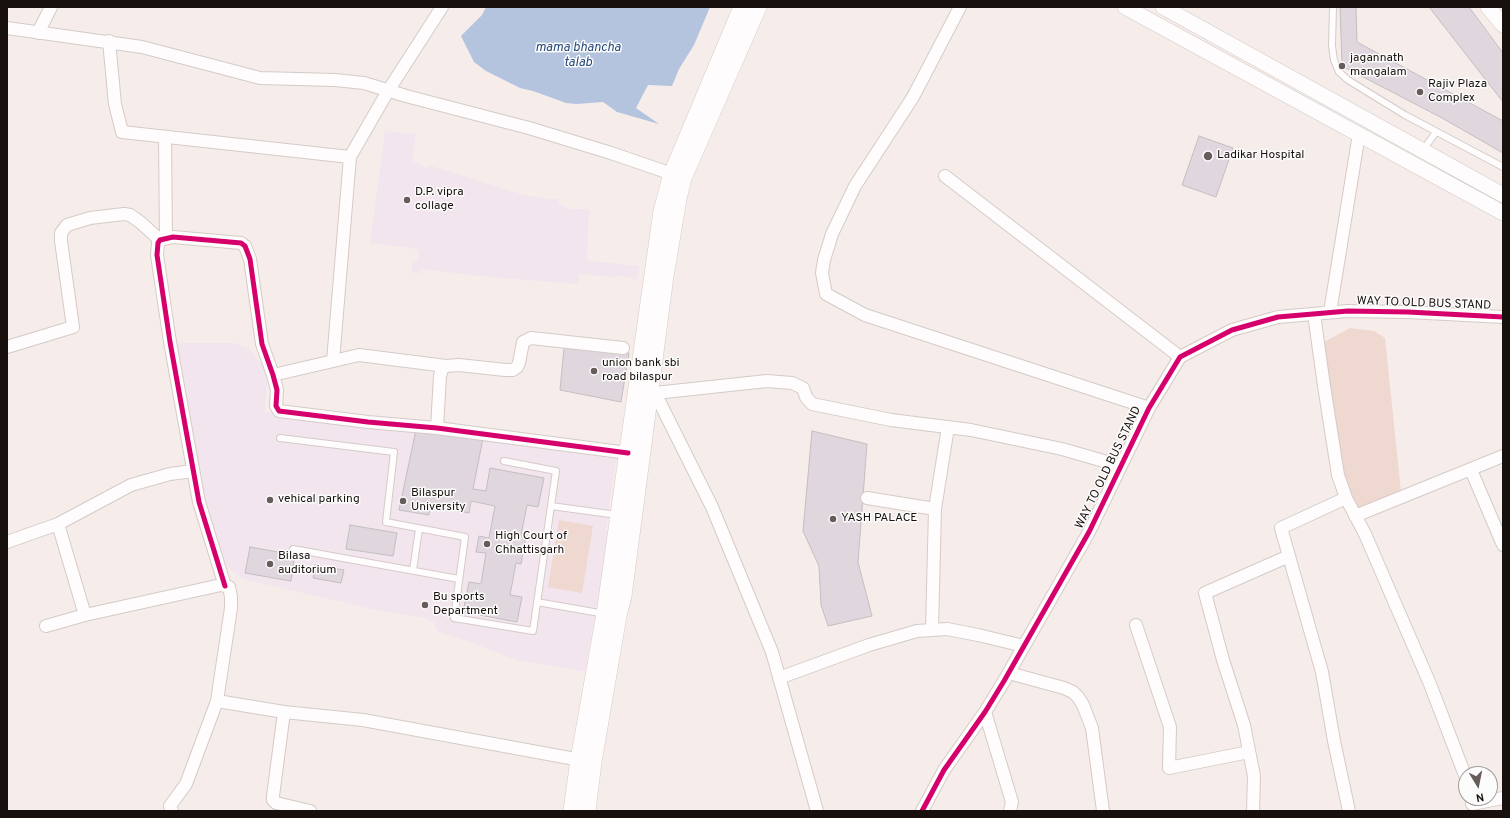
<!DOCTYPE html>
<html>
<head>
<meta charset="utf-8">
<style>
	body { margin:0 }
	#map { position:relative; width:1510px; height:818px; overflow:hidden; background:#f6edea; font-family:Overpass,sans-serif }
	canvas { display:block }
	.frame { position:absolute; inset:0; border:8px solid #18100c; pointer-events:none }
	.north { position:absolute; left:1458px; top:766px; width:40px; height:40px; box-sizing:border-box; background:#fcfcfc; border:1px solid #a19e9c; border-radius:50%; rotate:170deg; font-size:11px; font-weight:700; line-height:16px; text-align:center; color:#18100c }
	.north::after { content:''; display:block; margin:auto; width:14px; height:18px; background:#665d5a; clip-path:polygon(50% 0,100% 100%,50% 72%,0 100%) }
</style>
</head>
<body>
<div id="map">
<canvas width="1510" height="818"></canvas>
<div class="frame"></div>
<div class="north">N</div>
</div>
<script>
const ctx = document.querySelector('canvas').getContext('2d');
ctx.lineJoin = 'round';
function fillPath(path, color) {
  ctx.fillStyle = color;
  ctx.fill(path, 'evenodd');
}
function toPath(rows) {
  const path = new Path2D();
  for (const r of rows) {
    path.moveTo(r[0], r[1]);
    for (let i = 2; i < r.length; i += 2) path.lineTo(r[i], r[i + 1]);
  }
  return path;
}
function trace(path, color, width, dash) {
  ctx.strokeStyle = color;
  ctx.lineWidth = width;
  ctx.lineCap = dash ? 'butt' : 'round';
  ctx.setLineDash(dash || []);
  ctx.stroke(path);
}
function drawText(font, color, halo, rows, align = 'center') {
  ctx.font = font + ' Overpass,sans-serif';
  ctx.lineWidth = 3;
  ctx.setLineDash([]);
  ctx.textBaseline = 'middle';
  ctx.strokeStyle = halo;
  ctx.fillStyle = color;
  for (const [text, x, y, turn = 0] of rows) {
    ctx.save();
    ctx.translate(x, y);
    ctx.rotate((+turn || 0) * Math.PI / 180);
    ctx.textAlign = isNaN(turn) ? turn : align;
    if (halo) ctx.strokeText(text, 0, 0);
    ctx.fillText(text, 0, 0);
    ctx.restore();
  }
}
fillPath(toPath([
	[385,131,416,134,412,160,426,168,428,165,524,195,547,199,558,199,559,204,570,209,589,209,587,260,639,266,637,280,621,276,611,277,579,274,578,284,488,277,421,269,420,273,413,273,411,269,413,261,419,259,417,249,370,243],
	[170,343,234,343,249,348,268,373,265,412,309,418,617,452,606,530,610,531,585,672,517,660,458,638,438,632,434,622,425,618,380,611,243,579,222,563,189,485,177,417]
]), '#f3e5ee');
fillPath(toPath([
	[1350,328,1374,331,1385,338,1401,492,1357,508,1346,498,1322,343],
	[559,520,593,526,582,593,548,587]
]), '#eed8cf');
fillPath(toPath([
	[486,7,710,7,694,45,679,69,672,86,648,85,636,108,659,124,617,112,603,102,577,104,566,103,533,91,520,88,486,71,474,62,461,36,482,15]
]), '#b4c4de');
const building = toPath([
	[1340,7,1356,7,1357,42,1503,121,1503,153,1442,118,1342,66,1340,7],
	[1429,7,1469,7,1503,53,1503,102,1429,7],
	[1199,136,1233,148,1216,197,1182,185,1199,136],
	[564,348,629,353,621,402,560,390,564,348],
	[416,430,483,438,473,489,486,491,490,468,544,478,538,507,527,505,521,535,526,536,521,564,516,563,510,595,522,597,517,622,463,612,469,582,481,584,486,553,476,552,479,536,489,538,495,506,471,501,469,513,430,506,429,515,399,510,416,430],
	[812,431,867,444,858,562,872,616,828,626,821,605,819,566,803,531,812,431],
	[350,525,397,533,393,556,346,549,350,525],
	[250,547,295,555,291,581,245,573,250,547],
	[315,565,344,570,341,583,313,578,315,565]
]);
fillPath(building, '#dfd6de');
trace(building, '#c3bec0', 1);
const service = toPath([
	[1333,7,1332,46,1334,60,1339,72,1348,80,1405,115,1503,167],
	[1423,150,1436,132],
	[280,438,394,452,386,522,465,537,454,618,533,631,556,471,504,461],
	[551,506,617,515],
	[293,549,459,579],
	[413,570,419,529],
	[537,602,605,614]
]);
const minor = toPath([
	[960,7,913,97,855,186,832,234,824,260,822,273,826,294,865,315,1149,408],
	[7,28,142,47,260,78,335,80,364,83,406,96,529,128,611,153,678,176],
	[38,33,51,7],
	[109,41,115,104,122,132,350,157,388,91,442,7],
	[165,137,166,238],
	[945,176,1180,357],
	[1330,312,1359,134],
	[1314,314,1324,386,1338,475,1346,498,1365,534,1430,684,1466,778],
	[7,347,73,327,61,241,61,233,67,225,90,218,124,214,130,215,140,222,160,240],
	[333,361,350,157],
	[273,375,359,355,446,366],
	[652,387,712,507,772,652,817,811],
	[655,393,767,381,792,383,803,388,806,397,812,404,891,420,971,430,1062,449,1121,466],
	[437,428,440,376,442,369,446,366,459,365,505,370,513,370,517,367,519,363,523,342,531,338,623,348],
	[1471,470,1503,545],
	[867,498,935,509],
	[1346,498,1281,528,1322,672,1334,741,1349,811],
	[1355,516,1503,456],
	[58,524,85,615],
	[7,542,58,524,131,485,170,474,193,471],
	[225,586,199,502,170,342,157,255,158,243,160,240,173,237,241,243,245,246,250,259,262,344,273,375,277,390,276,406,279,411,368,422,437,428,628,453],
	[1136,625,1170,727,1169,768,1249,752],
	[46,626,85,615,221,585,229,587,231,597,231,608,217,701,186,784,170,806,172,811],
	[932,630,935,509,948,427],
	[1009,673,1064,688,1073,692,1078,697,1083,705,1092,728,1103,811],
	[779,678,869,645,917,631,947,629,978,635,1024,646],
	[217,701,284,712,363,720,586,761],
	[284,712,273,796,273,800,276,803,310,811],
	[985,712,1012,802,1010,811],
	[1472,804,1503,798],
	[922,811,944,770,985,712,1004,681,1089,532,1149,408,1180,357,1232,330,1278,317,1348,311,1408,312,1503,317],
	[1253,811,1254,776,1244,725,1223,660,1205,593,1289,556]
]);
const tertiary = toPath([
	[1125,7,1503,213],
	[1163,7,1503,195],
	[1488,7,1503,25]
]);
const secondary = toPath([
	[572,811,579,760,605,614,662,211,672,174,742,7],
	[587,811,593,762,618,616,623,596,665,276,678,199,683,178,758,7]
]);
trace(service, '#d4cbc7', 8);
trace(minor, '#d4cbc7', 14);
trace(tertiary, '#d4cbc7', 16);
trace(secondary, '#d4cbc7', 18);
trace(service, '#fefcfc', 6);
trace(minor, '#fefcfc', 12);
trace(tertiary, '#fefcfc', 15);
trace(secondary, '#fefcfc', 17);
trace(toPath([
	[225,586,199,502,170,342,157,255,158,243,160,240,173,237,241,243,245,246,250,259,262,344,273,375,277,390,276,406,279,411,368,422,437,428,628,453],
	[922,811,944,770,985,712,1004,681,1089,532,1149,408,1180,357,1232,330,1278,317,1348,311,1408,312,1503,317]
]), '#d6006c', 5);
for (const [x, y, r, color] of [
	[1342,66,4,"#665d5a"],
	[1420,92,4,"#665d5a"],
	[1208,156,5,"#665d5a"],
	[407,200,4,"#665d5a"],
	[594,371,4,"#665d5a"],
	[270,500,4,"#665d5a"],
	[403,501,4,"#665d5a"],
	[833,519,4,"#665d5a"],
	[487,544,4,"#665d5a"],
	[270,564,4,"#665d5a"],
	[425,605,4,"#665d5a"]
]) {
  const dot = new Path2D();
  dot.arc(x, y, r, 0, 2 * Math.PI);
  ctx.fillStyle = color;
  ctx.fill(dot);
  trace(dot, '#fcfcfc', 1.5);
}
drawText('12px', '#18100c', '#fcfcfc', [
	["jagannath",1350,59],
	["mangalam",1350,73],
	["Rajiv Plaza",1428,85],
	["Complex",1428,99],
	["Ladikar Hospital",1217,156],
	["D.P. vipra",415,193],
	["collage",415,207],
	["union bank sbi",602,364],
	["road bilaspur",602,378],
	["Bilaspur",411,494],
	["University",411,508],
	["vehical parking",278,500],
	["YASH PALACE",841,519],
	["High Court of",495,537],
	["Chhattisgarh",495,551],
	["Bilasa",278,557],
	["auditorium",278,571],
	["Bu sports",433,598],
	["Department",433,612]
], 'left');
drawText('12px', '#18100c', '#fcfcfc', [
	["WAY TO OLD BUS STAND",1424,304,2],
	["WAY TO OLD BUS STAND",1109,468,-64]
]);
drawText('italic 13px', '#26497b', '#fcfcfc', [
	["mama bhancha",578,48],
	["talab",578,63]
]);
</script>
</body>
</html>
